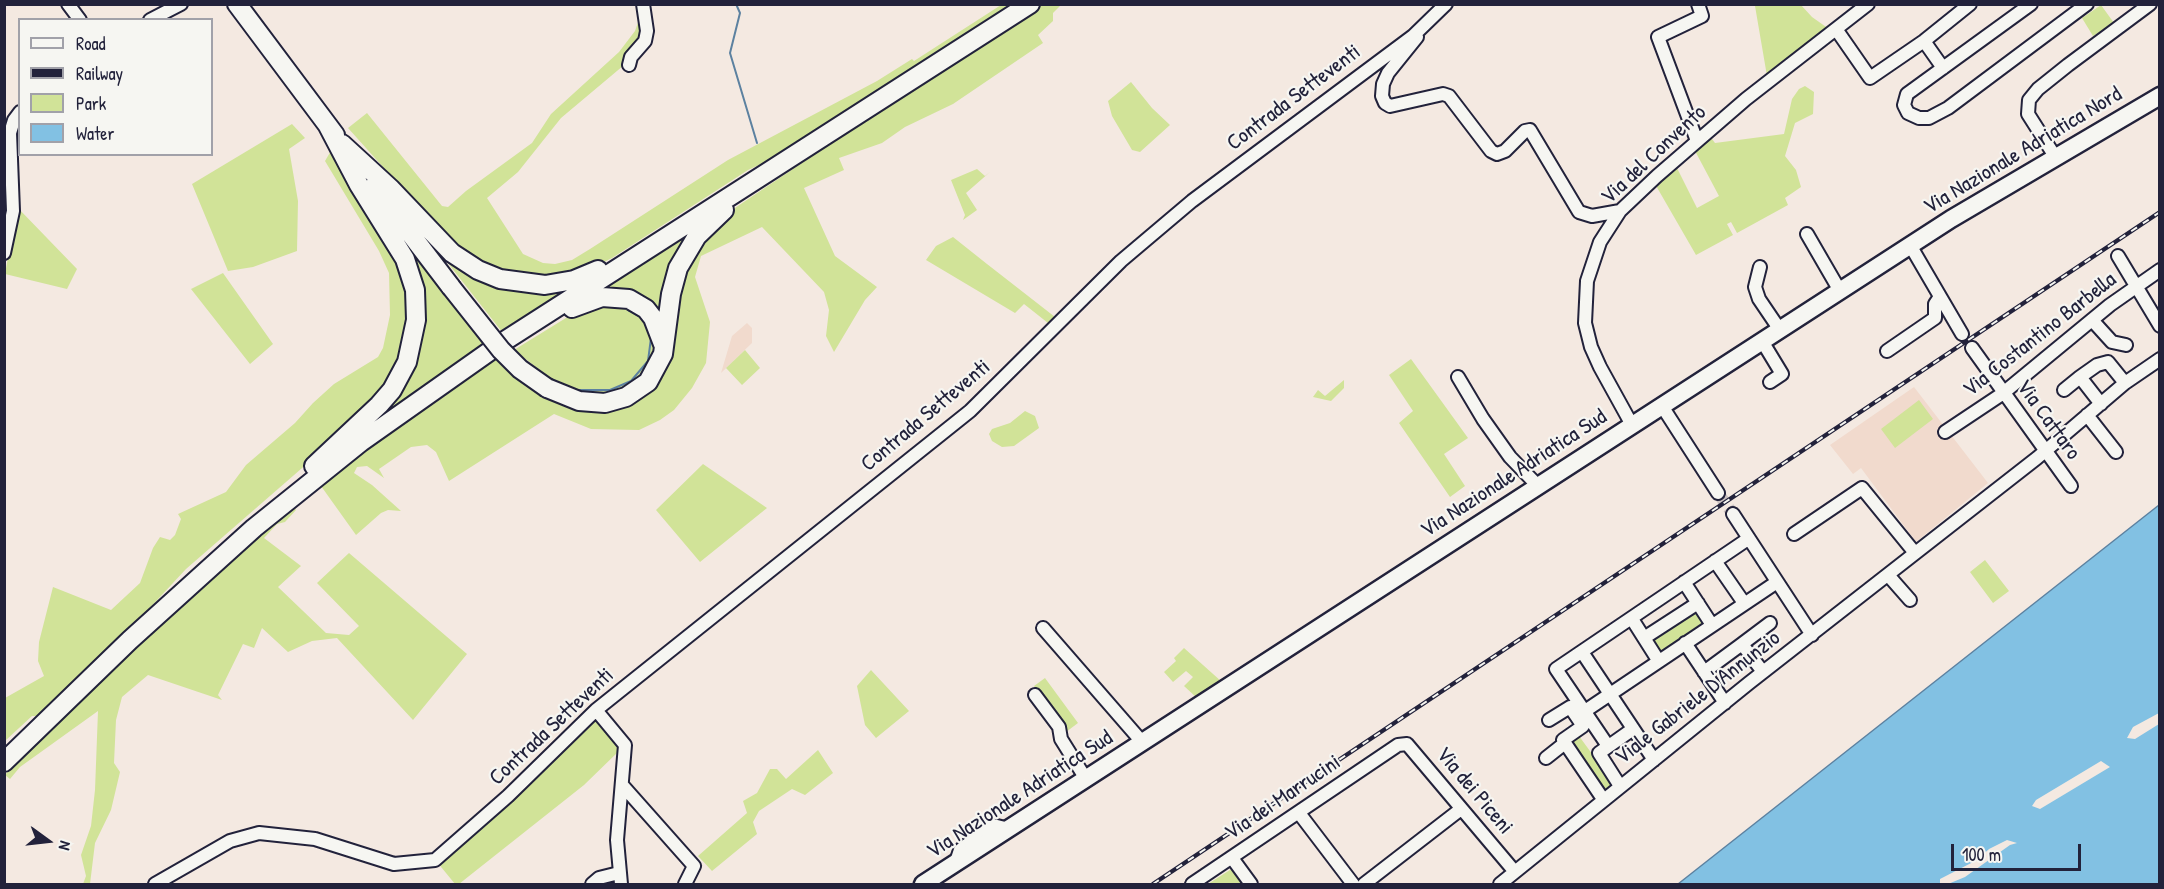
<!DOCTYPE html>
<html>
<head>
<meta charset="utf-8">
<style>
	body { margin:0 }
	#map { position:relative; width:2164px; height:889px; overflow:hidden; background:#f4e9e1; font-family:"Patrick Hand",sans-serif }
	canvas { display:block }
	.frame { position:absolute; inset:0; border:6px solid #22223b; pointer-events:none }
	.legend { position:absolute; left:18px; top:18px; width:195px; height:138px; box-sizing:border-box; background:#f6f6f2; border:2px solid #a1a1a9; margin:0; padding:8px 10px; list-style:none; font-size:18px; color:#22223b }
	.legend li { display:flex; align-items:center; gap:12px; height:30px }
	.legend b { width:30px; border:2px solid #a1a1a9 }
	.north { position:absolute; left:18px; top:811px; width:60px; height:60px; -webkit-text-stroke:4px #f6f6f2; paint-order:stroke; rotate:105deg; font-size:16px; font-weight:700; line-height:24px; text-align:center; color:#22223b }
	.north::after { content:''; display:block; margin:auto; width:21px; height:27px; background:#22223b; clip-path:polygon(50% 0,100% 100%,50% 72%,0 100%) }
	.scale { position:absolute; left:1951px; top:844px; width:130px; height:27px; box-sizing:border-box; border:3px solid #22223b; border-top:0; padding-left:8px; font-size:18px; line-height:21px; white-space:nowrap; color:#22223b; -webkit-text-stroke:4px #f6f6f2; paint-order:stroke }
</style>
</head>
<body>
<div id="map">
<canvas width="2164" height="889"></canvas>
<div class="frame"></div>
<ul class="legend">
<li><b style="height:8px;background:#f6f6f2"></b>Road</li>
<li><b style="height:8px;background:#22223b"></b>Railway</li>
<li><b style="height:16px;background:#d1e398"></b>Park</li>
<li><b style="height:16px;background:#82c1e3"></b>Water</li>
</ul>
<div class="north">N</div>
<div class="scale">100 m</div>
</div>
<script>
const ctx = document.querySelector('canvas').getContext('2d');
ctx.lineJoin = 'round';
function fillPath(path, color) {
  ctx.fillStyle = color;
  ctx.fill(path, 'evenodd');
}
function toPath(rows) {
  const path = new Path2D();
  for (const r of rows) {
    path.moveTo(r[0], r[1]);
    for (let i = 2; i < r.length; i += 2) path.lineTo(r[i], r[i + 1]);
  }
  return path;
}
function trace(path, color, width, dash) {
  ctx.strokeStyle = color;
  ctx.lineWidth = width;
  ctx.lineCap = dash ? 'butt' : 'round';
  ctx.setLineDash(dash || []);
  ctx.stroke(path);
}
function drawText(font, color, halo, rows, align = 'center') {
  ctx.font = font + ' "Patrick Hand",sans-serif';
  ctx.lineWidth = 4.5;
  ctx.setLineDash([]);
  ctx.textBaseline = 'middle';
  ctx.strokeStyle = halo;
  ctx.fillStyle = color;
  for (const [text, x, y, turn = 0] of rows) {
    ctx.save();
    ctx.translate(x, y);
    ctx.rotate((+turn || 0) * Math.PI / 180);
    ctx.textAlign = isNaN(turn) ? turn : align;
    if (halo) ctx.strokeText(text, 0, 0);
    ctx.fillText(text, 0, 0);
    ctx.restore();
  }
}
fillPath(toPath([
	[747,323,752,328,752,343,721,373,732,336],
	[1914,387,1988,483,1916,542,1861,468,1853,474,1830,445]
]), '#f1dacd');
fillPath(toPath([
	[1757,4,1801,5,1812,17,1829,29,1767,76,1755,6],
	[1001,5,1018,5,791,150,748,170,612,258,580,274,518,278,482,263,445,236,348,128,367,113,442,206,448,207,466,191,532,143,551,114,619,52,635,31,641,14,645,34,636,55,561,118,518,172,487,198,523,254,543,263,555,264,572,260,590,249,728,160,877,81,912,59,914,61],
	[1037,5,1061,5,1053,13,1053,21,1038,35,1043,43,953,104,905,127,882,143,839,158,844,170,804,188,835,256,877,287,865,300,834,352,826,336,829,310,824,292,762,227,701,256,695,277,710,322,706,363,692,388,674,410,660,420,639,430,591,429,554,414,449,481,436,452,427,445,411,447,379,469,384,478,367,466,357,467,354,473,372,485,401,511,388,510,381,513,356,535,321,486,293,506,296,510,285,522,277,524,264,538,301,566,278,587,326,633,349,635,359,626,317,583,349,553,467,654,413,720,337,638,312,641,288,652,262,628,254,648,243,644,218,695,222,700,148,675,122,697,116,720,114,763,120,772,111,810,95,843,90,884,83,884,86,876,81,855,91,826,95,790,98,711,20,767,10,779,5,775,16,761,184,599,293,506,388,431,433,404,497,358,523,381,633,402,645,396,656,384,668,364,678,281,717,220],
	[2101,5,2114,23,2093,36,2082,18],
	[1131,82,1152,108,1170,125,1140,152,1132,150,1112,116,1108,101],
	[1805,86,1814,92,1813,114,1795,123,1785,156,1796,170,1801,187,1785,198,1788,205,1737,233,1731,222,1727,224,1733,235,1696,255,1655,184,1675,164,1697,208,1719,196,1694,149,1709,135,1715,143,1784,134,1792,99,1799,89],
	[292,124,305,138,289,149,298,201,297,251,253,267,228,271,192,184],
	[332,149,377,217,414,296,400,370,355,422,186,569,133,626,41,716,32,716,5,741,5,698,44,676,38,661,39,642,53,587,111,610,140,583,153,548,160,537,170,540,175,535,181,519,178,514,226,492,246,465,295,423,313,403,334,384,378,357,383,348,390,315,389,273,379,251,325,161],
	[977,169,985,176,990,172,966,193,977,210,963,220,965,215,951,180],
	[17,207,77,269,67,289,5,274],
	[406,210,462,264,578,286,503,333],
	[696,225,665,321,595,290],
	[400,235,487,345,360,435,414,360],
	[953,237,987,264,1055,317,1048,323,1024,304,1015,313,926,260,936,246],
	[223,273,273,344,250,364,191,289],
	[604,302,642,312,656,350,648,370,630,387,601,396,564,389,514,350,574,313],
	[745,350,760,368,742,385,726,368],
	[1411,359,1468,438,1444,454,1465,486,1450,497,1399,423,1413,411,1389,375],
	[1344,380,1344,388,1331,401,1313,397,1318,390,1325,396],
	[1919,400,1933,419,1895,448,1881,429],
	[1025,411,1035,416,1039,428,1014,446,1002,447,992,441,989,434,992,429,1010,423],
	[703,464,767,508,700,562,656,510],
	[1985,560,2009,591,1993,603,1970,572],
	[1698,605,1709,622,1660,654,1649,638],
	[1184,648,1222,682,1197,698,1184,686,1193,677,1186,671,1173,682,1164,672,1176,661,1174,658],
	[871,670,909,711,876,738,865,725,857,686],
	[1045,678,1078,723,1066,732,1034,686],
	[594,717,617,743,619,751,584,785,459,884,455,884,437,862],
	[1579,736,1614,784,1604,792,1569,744],
	[818,750,833,773,805,795,792,789,759,811,753,822,757,834,712,871,698,856,747,813,743,801,757,793,770,769,777,769,786,779],
	[1233,868,1243,883,1240,884,1208,884]
]), '#d1e398');
const water = toPath([
	[2159,505,2159,884,1678,884,2159,505]
]);
fillPath(water, '#82c1e3');
trace(water, '#5c81a0', 1.5);
fillPath(toPath([
	[2159,713,2159,724,2135,739,2127,738,2133,727],
	[2101,761,2110,767,2040,809,2032,806,2036,800],
	[2007,840,2017,843,2010,845,1965,877,1948,884,1940,883,1940,879,1977,860,1989,849]
]), '#f4e9e1');
trace(toPath([
	[736,4,740,13,730,53,757,143],
	[628,310,641,317],
	[579,390,610,390,631,381,648,361,651,338]
]), '#5c81a0', 2);
trace(toPath([
	[1718,493,1733,514]
]), '#cac1c0', 12, [12, 6]);
const minor = toPath([
	[68,4,80,20],
	[2031,4,1907,94,1904,105,1908,113,1919,118,1929,118,1948,108,2087,4],
	[150,20,181,4],
	[1836,29,1870,78,1924,41,1970,4],
	[1417,37,1388,73,1383,84,1382,96,1385,103,1390,106,1443,94,1449,96,1491,151,1497,154,1505,151,1525,131,1530,130,1579,212,1592,216,1620,211],
	[1924,41,1943,68],
	[629,65,631,57,645,41,647,31,643,4],
	[1697,141,1658,37,1702,16,1698,4],
	[2056,158,2028,114,2029,100,2038,89,2068,65,2150,4],
	[1807,234,1840,291],
	[1910,245,1962,334],
	[4,253,13,211,10,133,14,120,20,112],
	[2118,256,2160,326],
	[1760,267,1755,287,1759,299,1780,330],
	[2092,320,2112,342,2126,345],
	[1762,341,1782,374,1770,382],
	[1972,348,2071,486],
	[1887,351,1935,318,1935,304,1939,298],
	[1458,377,1483,419,1510,457,1538,486],
	[2064,390,2080,377],
	[2101,404,2080,377,2097,365,2108,362,2125,383],
	[1662,406,1718,493],
	[2087,415,2116,452],
	[1632,425,1600,367,1591,347,1585,323,1587,281,1600,242,1620,211,1657,176,1746,99,1868,4],
	[1945,432,2002,394,2110,305,2160,270],
	[1733,514,1812,635],
	[1794,534,1862,488,1915,553],
	[1715,561,1744,603],
	[1888,575,1910,600],
	[1684,582,1712,625],
	[1632,619,1658,660],
	[1043,628,1143,743],
	[1644,638,1698,603],
	[1685,643,1725,703],
	[1742,644,1770,623],
	[1582,652,1654,760],
	[1704,672,1742,644,1763,672],
	[1035,695,1059,727,1061,739,1086,779],
	[596,710,625,745,617,840,621,884],
	[1585,711,1777,582],
	[1549,720,1570,707,1583,726,1563,740,1603,799],
	[1608,746,1556,669,1748,539],
	[1546,758,1565,743],
	[623,786,694,866,685,884],
	[1620,786,1599,753,1633,729],
	[1299,813,1353,884],
	[1232,858,1251,884],
	[956,862,960,850,993,825,1009,829],
	[155,884,230,841,259,833,315,839,394,864,435,860,508,796,596,710,970,411,1121,261,1192,201,1413,36,1446,4],
	[592,884,599,878,619,873],
	[1192,884,1398,745,1407,744,1515,872],
	[1364,884,1461,809],
	[1500,884,1749,683,2037,458,2125,383,2160,359]
]);
const major = toPath([
	[923,884,1951,219,2160,96]
]);
const highway = toPath([
	[237,4,335,135],
	[342,144,391,189,452,253,478,270,500,279,545,285,574,280,598,270],
	[374,186,451,287],
	[572,308,602,297,629,299,646,309,653,318,663,344],
	[506,340,1030,4],
	[547,388,579,401,605,403,626,397,648,382,663,354,671,294,678,268,697,236,724,210],
	[314,466,379,405,392,390,407,362,416,320,415,290,405,259,359,185,328,126],
	[4,762,130,640,254,528,361,442,490,351]
]);
trace(minor, '#22223b', 16);
trace(major, '#22223b', 21);
trace(highway, '#22223b', 22);
trace(minor, '#f6f6f2', 12);
trace(major, '#f6f6f2', 16);
trace(highway, '#f6f6f2', 18);
const rail = toPath([
	[1153,884,2160,212]
]);
trace(rail, '#22223b', 4.5);
trace(rail, '#f6f6f2', 2, [7]);
const highwayBridge = toPath([
	[451,287,501,350,520,369,547,388]
]);
trace(highwayBridge, '#22223b', 22, []);
trace(highwayBridge, '#f6f6f2', 18);
drawText('22px', '#22223b', '#f6f6f2', [
	["Contrada Setteventi",1294,98,-37],
	["Via Nazionale Adriatica Nord",2023,151,-31],
	["Via del Convento",1654,155,-43],
	["Via Costantino Barbella",2040,335,-38],
	["Contrada Setteventi",926,416,-40],
	["Via Cattaro",2048,420,54],
	["Via Nazionale Adriatica Sud",1514,474,-33],
	["Viale Gabriele D'Annunzio",1698,698,-38],
	["Contrada Setteventi",552,727,-43],
	["Via dei Piceni",1474,791,50],
	["Via Nazionale Adriatica Sud",1020,795,-33],
	["Via dei Marrucini",1283,798,-34]
]);
</script>
</body>
</html>
